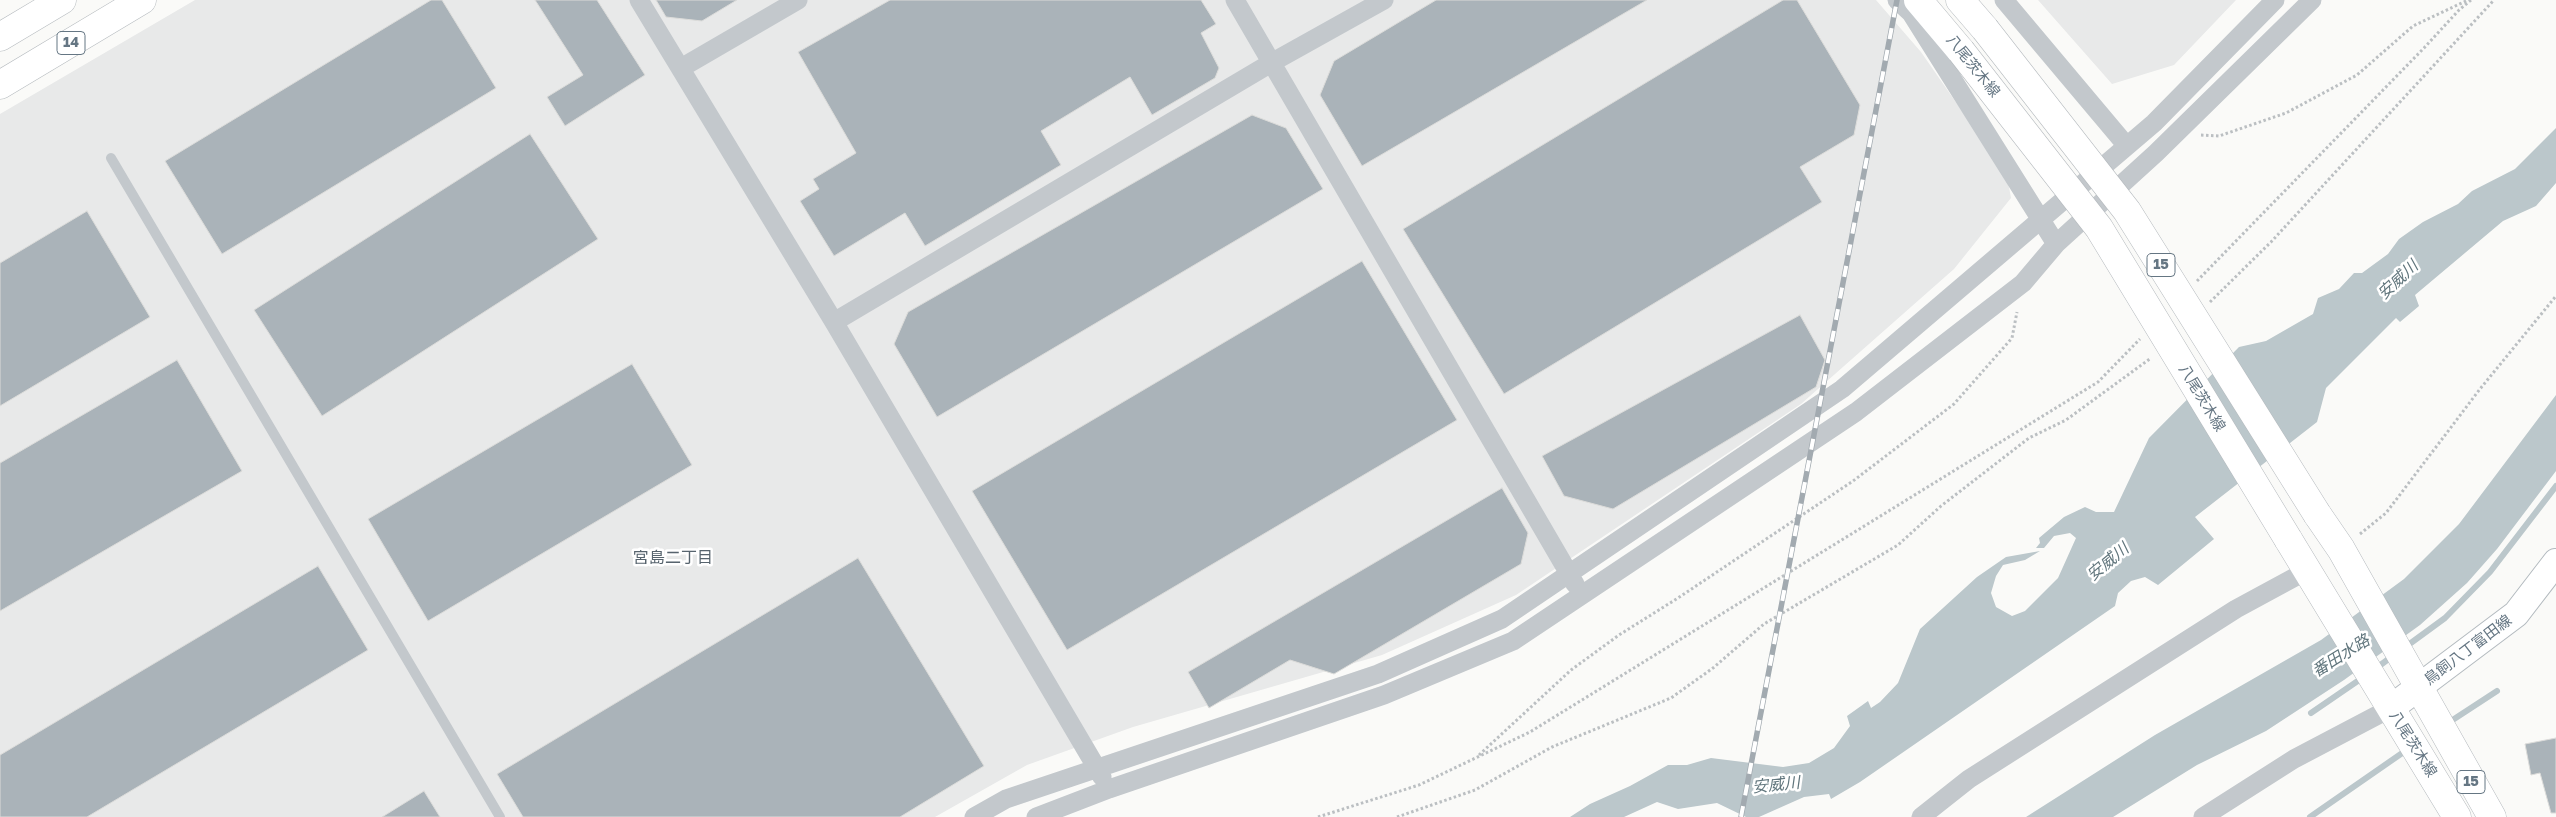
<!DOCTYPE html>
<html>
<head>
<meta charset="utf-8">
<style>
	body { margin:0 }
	canvas { display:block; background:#fafaf8 }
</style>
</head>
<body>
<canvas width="2556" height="817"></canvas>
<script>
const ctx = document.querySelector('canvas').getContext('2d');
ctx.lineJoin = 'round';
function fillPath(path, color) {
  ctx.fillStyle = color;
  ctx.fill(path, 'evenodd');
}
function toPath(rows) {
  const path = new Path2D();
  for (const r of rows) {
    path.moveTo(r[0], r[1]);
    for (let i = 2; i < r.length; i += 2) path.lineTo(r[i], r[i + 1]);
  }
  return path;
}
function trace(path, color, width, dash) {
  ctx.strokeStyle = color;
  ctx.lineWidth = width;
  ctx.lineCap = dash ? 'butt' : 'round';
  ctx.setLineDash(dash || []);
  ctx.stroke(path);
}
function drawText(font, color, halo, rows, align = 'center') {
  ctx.font = font + ' "Golos Text","Noto Sans JP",sans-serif';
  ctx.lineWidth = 5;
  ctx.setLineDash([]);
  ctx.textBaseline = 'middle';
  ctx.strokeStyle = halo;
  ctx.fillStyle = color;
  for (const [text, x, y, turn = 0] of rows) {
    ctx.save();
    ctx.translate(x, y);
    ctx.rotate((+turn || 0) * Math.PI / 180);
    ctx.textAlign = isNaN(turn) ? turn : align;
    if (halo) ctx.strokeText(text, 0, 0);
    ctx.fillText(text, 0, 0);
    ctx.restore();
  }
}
fillPath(toPath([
	[195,0,1876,0,1921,52,2007,176,2011,198,1954,269,1801,404,1516,595,1382,655,1133,727,1027,765,935,817,0,817,0,114],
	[2038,0,2236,0,2174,65,2112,84]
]), '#e8e9e9');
fillPath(toPath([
	[2556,128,2556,183,2536,206,2503,221,2415,295,2419,306,2400,322,2396,318,2326,388,2317,422,2195,517,2214,539,2158,585,2145,577,2131,581,2118,593,2115,606,1860,782,1831,799,1829,794,1804,797,1759,817,1746,817,1717,803,1678,809,1657,802,1624,817,1570,817,1590,804,1630,786,1668,765,1687,765,1711,758,1783,767,1809,763,1834,748,1850,726,1847,716,1868,701,1871,708,1880,702,1898,683,1920,629,1977,577,2006,557,2040,551,2025,560,2003,565,1996,576,1991,593,1996,607,2012,616,2025,611,2058,578,2076,538,2070,533,2054,536,2044,548,2036,548,2040,543,2039,538,2064,517,2085,507,2096,512,2114,512,2149,438,2239,347,2266,341,2313,314,2318,298,2339,289,2354,273,2362,273,2388,254,2399,239,2423,222,2458,204,2472,191,2515,169],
	[2556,395,2556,471,2497,549,2467,583,2420,625,2344,680,2266,731,2197,765,2113,817,2026,817,2155,735,2321,640,2404,579,2459,524]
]), '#bbc7cb');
trace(toPath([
	[2404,648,2445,618,2490,572,2556,486],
	[2375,669,2394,655],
	[2311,713,2365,676],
	[2448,723,2497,691],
	[2310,817,2408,749]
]), '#bbc7cb', 6);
const building = toPath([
	[431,0,442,0,496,88,222,254,165,161,431,0],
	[535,0,597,0,645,75,565,126,547,97,583,75,535,0],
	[656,0,737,0,702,21,666,17,656,0],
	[890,0,1201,0,1216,24,1201,33,1219,68,1215,78,1152,115,1130,77,1041,131,1061,165,925,246,905,213,834,256,800,201,819,189,813,179,856,153,798,52,890,0],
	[1436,0,1647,0,1362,166,1320,95,1334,61,1436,0],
	[1783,0,1797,0,1860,105,1854,135,1800,167,1822,202,1504,394,1403,229,1783,0],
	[1252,115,1286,128,1323,189,937,417,894,344,908,312,1252,115],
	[530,134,598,239,322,416,254,310,530,134],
	[87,211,150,317,0,406,0,263,87,211],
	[1362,261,1457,420,1067,650,972,491,1362,261],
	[1800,315,1825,360,1816,387,1613,509,1564,496,1542,456,1800,315],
	[177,360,242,471,0,611,0,463,177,360],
	[632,364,692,465,428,621,368,519,632,364],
	[1502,488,1528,533,1521,564,1334,674,1290,660,1209,708,1188,672,1502,488],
	[858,558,984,766,900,817,523,817,497,774,858,558],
	[318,566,368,650,87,817,0,817,0,755,318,566],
	[2556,738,2556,813,2551,813,2540,773,2531,775,2525,744,2556,738],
	[424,791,440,817,382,817,424,791]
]);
fillPath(building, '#aab3b9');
trace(building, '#dcdcda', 1);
const secondary = toPath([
	[2391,708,2516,614,2556,562]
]);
const primary = toPath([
	[1918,0,1961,51],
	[1960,0,1985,29],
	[0,37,62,0],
	[0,85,142,0],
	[2317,514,2341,549,2492,817],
	[2288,539,2457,817]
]);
trace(secondary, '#b3babf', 28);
trace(primary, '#b5babe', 29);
trace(toPath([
	[2201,135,2219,136,2286,113,2357,75,2413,26,2468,0],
	[2197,281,2424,48,2459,10,2471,0],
	[2210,302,2271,242,2494,0],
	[2360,534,2386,513,2480,389,2556,296],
	[1479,755,1571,670,1619,635,1678,598,1853,481,1954,404,2012,338,2017,312],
	[1318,817,1419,785,1530,732,2098,382,2140,339],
	[1397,817,1475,790,1552,747,1671,698,1713,668,1764,624,1898,545,1941,506,2029,438,2066,420,2151,358]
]), '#bbbfc2', 3, [2.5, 2.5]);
trace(toPath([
	[111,158,500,817]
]), '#c3c8cc', 10);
trace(toPath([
	[639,0,834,322,1102,777],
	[1235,0,1575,584],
	[1897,0,1911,13,2056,244],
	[2004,0,2126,145],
	[681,68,798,0],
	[834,322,1271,63,1384,0],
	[974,817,1006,799,1378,674,1502,619,1842,389,2154,123,2275,0],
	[1036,817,1109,789,1384,695,1513,641,1856,412,2023,283,2056,244,2156,153,2312,0],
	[1921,817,1969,779,2236,609,2308,570],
	[2203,817,2294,759,2391,708]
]), '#c3c8cc', 19);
trace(secondary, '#fff', 26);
trace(primary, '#fff', 28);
const rail = toPath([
	[1741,817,1897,0]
]);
trace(rail, '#a2aab0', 5.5);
trace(rail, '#fff', 4, [11]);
const primaryBridge = toPath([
	[1985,29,2127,211,2317,514],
	[1961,51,2099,228,2288,539]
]);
trace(primaryBridge, '#b5babe', 29, []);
trace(primaryBridge, '#fff', 28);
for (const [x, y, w] of [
	[71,43,28],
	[2161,265,28],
	[2471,782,28]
]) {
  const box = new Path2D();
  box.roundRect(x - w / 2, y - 11.5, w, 23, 4);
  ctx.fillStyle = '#fff';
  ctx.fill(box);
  trace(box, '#657683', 1);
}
drawText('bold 14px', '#657683', null, [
	["14",71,43],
	["15",2161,265],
	["15",2471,782]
]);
drawText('15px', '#657683', '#fff', [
	["八尾茨木線",1973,66,51],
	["八尾茨木線",2202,398,59],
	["鳥飼八丁富田線",2468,650,-37],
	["八尾茨木線",2413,744,58]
]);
drawText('italic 16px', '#60757c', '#fff', [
	["安威川",2398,280,-43],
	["安威川",2108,562,-40],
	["番田水路",2341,656,-32],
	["安威川",1776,785,-6]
]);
drawText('16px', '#57646e', '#fff', [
	["宮島二丁目",673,558]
]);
</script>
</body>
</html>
